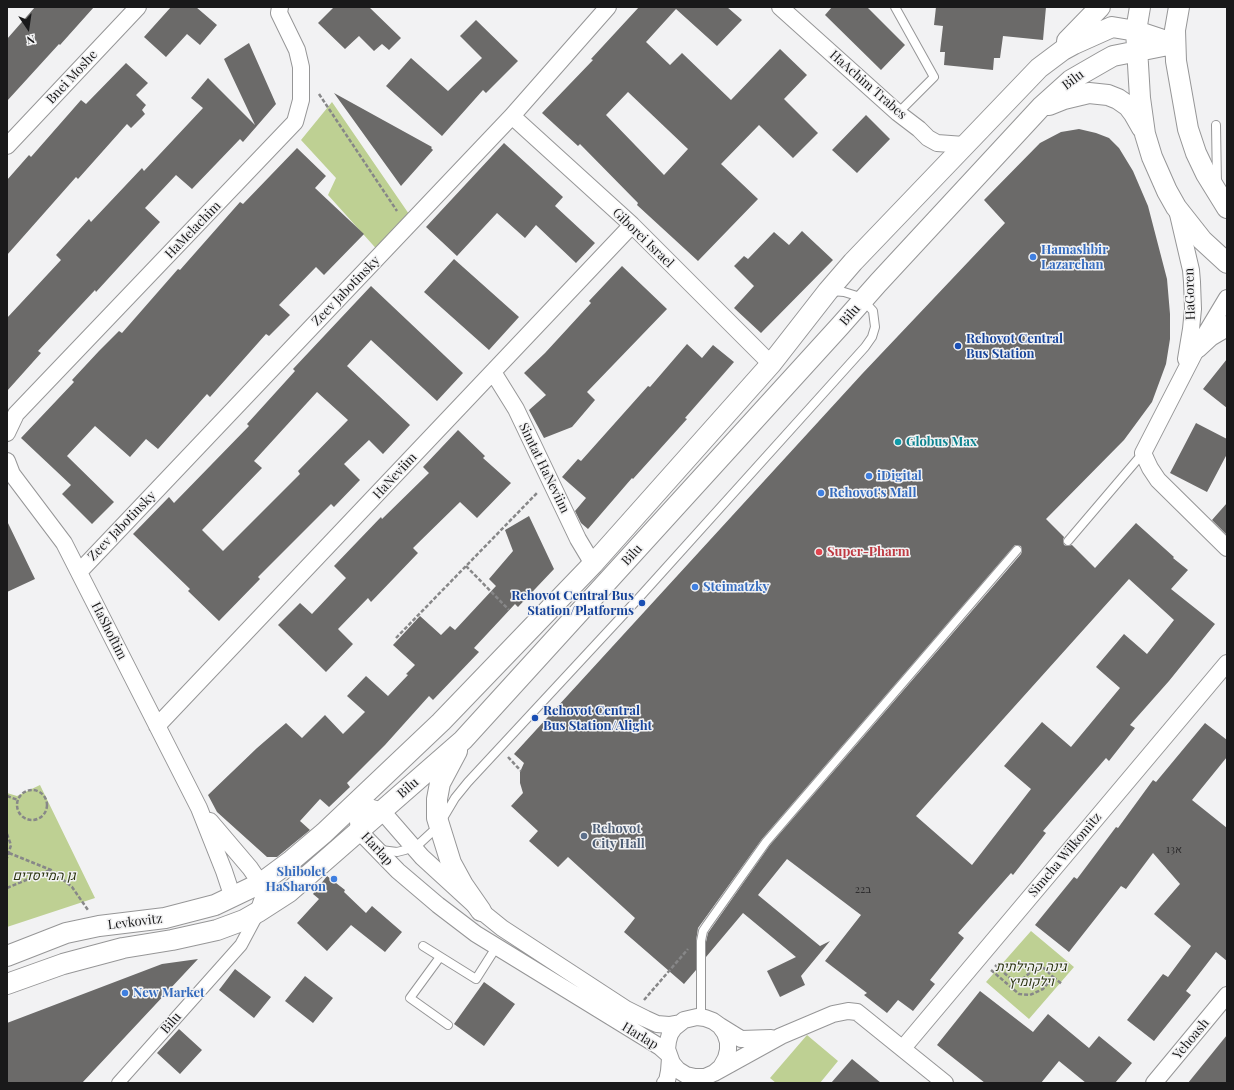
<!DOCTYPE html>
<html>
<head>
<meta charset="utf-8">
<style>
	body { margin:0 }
	#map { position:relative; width:1234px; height:1090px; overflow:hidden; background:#f2f2f3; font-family:"Playfair Display",serif }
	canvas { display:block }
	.frame { position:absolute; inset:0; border:8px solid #19191a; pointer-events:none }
	.north { position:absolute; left:8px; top:8px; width:40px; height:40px; -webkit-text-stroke:3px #f2f2f3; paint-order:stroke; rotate:167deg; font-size:11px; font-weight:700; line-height:16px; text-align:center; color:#19191a }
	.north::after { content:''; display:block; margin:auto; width:14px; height:18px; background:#19191a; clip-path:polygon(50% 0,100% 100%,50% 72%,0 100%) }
</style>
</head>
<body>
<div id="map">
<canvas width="1234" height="1090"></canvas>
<div class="frame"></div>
<div class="north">N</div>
</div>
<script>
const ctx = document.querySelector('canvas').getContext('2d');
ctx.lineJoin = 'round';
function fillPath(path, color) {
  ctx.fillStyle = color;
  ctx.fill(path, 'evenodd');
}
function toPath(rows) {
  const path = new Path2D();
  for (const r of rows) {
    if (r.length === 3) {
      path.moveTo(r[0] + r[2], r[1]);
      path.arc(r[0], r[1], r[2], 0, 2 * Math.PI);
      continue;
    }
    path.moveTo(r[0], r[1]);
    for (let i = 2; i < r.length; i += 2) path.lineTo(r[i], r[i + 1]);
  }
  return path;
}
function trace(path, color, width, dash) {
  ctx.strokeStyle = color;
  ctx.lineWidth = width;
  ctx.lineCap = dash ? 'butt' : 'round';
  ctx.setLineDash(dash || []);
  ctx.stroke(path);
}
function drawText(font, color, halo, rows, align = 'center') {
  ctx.font = font + ' "Playfair Display",Heebo,serif';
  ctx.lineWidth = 3;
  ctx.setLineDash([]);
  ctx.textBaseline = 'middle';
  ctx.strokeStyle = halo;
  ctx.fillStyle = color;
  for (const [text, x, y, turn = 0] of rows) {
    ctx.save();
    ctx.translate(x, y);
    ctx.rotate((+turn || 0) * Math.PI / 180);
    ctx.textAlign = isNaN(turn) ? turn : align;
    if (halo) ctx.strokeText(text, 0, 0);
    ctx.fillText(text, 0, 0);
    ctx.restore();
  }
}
fillPath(toPath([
	[332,102,411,217,381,254,328,195,336,178,301,140],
	[40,785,95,898,7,927,7,793,17,796],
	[1031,931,1074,967,1029,1019,986,982],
	[807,1035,838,1061,820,1083,776,1083,770,1078]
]), '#bed093');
fillPath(toPath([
	[35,7,94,7,60,45,59,44,7,101,7,39],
	[171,7,196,7,217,25,200,45,187,34,166,57,144,37],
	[334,7,369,7,401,38,389,50,382,44,374,51,359,36,345,49,318,23],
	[639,7,727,7,742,20,717,46,676,9,646,42,670,65,682,53,731,100,780,49,807,75,784,99,818,133,793,158,759,125,721,164,758,199,698,261,637,205,638,203,580,144,578,146,542,113,593,60,591,59],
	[628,92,688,149,664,175,606,115],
	[832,7,867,7,905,45,881,70,825,15],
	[936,7,1046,7,1043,40,1003,36,1000,58,994,58,993,70,944,65,945,52,940,52,943,26,934,25],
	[476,20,518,61,486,93,483,90,442,136,386,86,411,58,448,91,482,58,460,36],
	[249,43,276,104,243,142,240,139,192,189,176,175,145,208,160,222,96,292,95,290,38,351,41,353,7,391,7,318,61,260,56,255,89,219,91,222,142,168,144,171,203,108,191,98,208,78,255,125,224,59],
	[126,63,148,83,136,95,146,105,142,110,145,114,131,128,127,124,78,179,76,177,7,255,7,180,29,155,31,157,81,100,86,104],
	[334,93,432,147,431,148,433,150,401,186],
	[866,115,890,139,857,173,832,150],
	[1079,129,1096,133,1109,138,1119,148,1133,171,1148,206,1167,279,1170,314,1170,339,1166,364,1152,402,1124,440,1046,519,1064,537,1063,540,1064,545,1067,546,1072,545,1095,568,1136,523,1174,557,1173,558,1188,570,1171,589,1215,624,1169,681,1130,725,1135,728,1109,761,1106,758,1043,831,1046,833,1013,875,1011,873,958,933,964,938,930,980,935,984,913,1011,898,1000,887,1013,864,995,867,993,825,961,861,915,787,859,758,895,820,946,830,941,801,976,805,985,780,997,767,971,796,957,743,913,706,957,706,942,708,933,770,845,1021,554,1022,551,1021,546,1015,545,762,839,698,928,696,941,696,970,684,984,624,932,635,918,568,857,558,867,529,841,538,831,511,806,523,793,520,783,520,772,524,763,514,754,862,374,1005,223,984,200,1040,143,1061,132],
	[1129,579,1174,620,1147,654,1124,634,1096,667,1120,688,1071,747,1042,722,1004,766,1031,789,972,865,916,816],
	[504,143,563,197,555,206,595,243,576,263,536,225,525,238,497,213,457,256,426,227],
	[297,148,326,176,315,188,364,234,324,275,316,267,279,305,290,315,269,336,266,334,210,397,207,394,158,449,146,439,130,457,95,426,67,456,114,502,92,524,62,494,71,485,21,438,74,382,72,380,99,351,119,331,122,333,178,269,180,270,240,202,243,204],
	[802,231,833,260,761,333,734,308,754,286,734,266,744,256,748,259,774,232,789,245],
	[454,259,519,317,489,350,424,292],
	[622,266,667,309,587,392,595,400,572,427,544,438,529,410,546,395,524,373,545,353,591,303,589,301],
	[371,286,463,373,437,401,371,340,347,366,410,425,383,454,369,440,344,464,360,480,334,507,331,504,258,577,260,579,219,621,188,591,190,589,133,534,169,497,174,503,249,426,247,424,295,371,293,369],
	[317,392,348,420,298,471,300,474,223,551,202,530,262,468,254,461],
	[687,344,702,358,713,345,734,362,685,418,687,419,633,479,632,478,588,529,581,523,575,511,586,498,562,477,578,459,581,461,648,386,650,387],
	[1227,359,1227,408,1203,389],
	[1196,423,1227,439,1227,454,1207,492,1170,473],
	[458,430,485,456,483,458,511,483,477,518,460,502,413,548,418,553,371,602,368,598,338,629,353,644,326,672,278,625,300,603,312,614,346,578,334,566,381,517,382,519,429,473,423,467],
	[1227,503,1227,535,1212,520],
	[529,516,554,569,518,607,515,604,474,648,479,652,433,700,429,696,385,745,347,783,350,787,329,807,320,799,300,821,310,830,277,857,267,857,217,812,208,795,257,748,286,723,302,738,325,715,343,734,365,712,347,696,366,676,388,696,408,675,406,674,415,665,393,645,420,616,441,635,450,626,455,630,496,586,489,579,513,551,505,530],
	[7,521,35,579,7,592],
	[1205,723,1227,740,1227,757,1192,800,1227,828,1227,961,1216,952,1186,991,1191,995,1154,1041,1127,1020,1163,974,1168,977,1191,946,1154,914,1180,884,1153,853,1126,889,1121,886,1069,952,1035,925,1074,877,1077,879,1116,827,1118,828,1153,780,1156,782],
	[327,876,345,890,344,892,366,913,372,906,402,932,385,952,351,925,327,951,297,923,319,899,313,894],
	[198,959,82,1083,7,1083,7,1023,162,964],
	[235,969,271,997,254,1018,219,990],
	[305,976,333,998,313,1023,285,1001],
	[484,982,515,1004,484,1046,454,1024],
	[980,991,1033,1032,1048,1014,1089,1048,1099,1036,1132,1063,1115,1083,1086,1083,1059,1061,1041,1083,985,1083,937,1045],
	[179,1029,202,1050,180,1074,157,1053],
	[1227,1035,1227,1083,1188,1083],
	[852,1059,881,1083,831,1083]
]), '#6b6a69');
const service = toPath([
	[895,7,934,77,898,113],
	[1216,125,1217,184],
	[1068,541,1143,453],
	[381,850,397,852,405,850,419,844,432,832,439,825,455,798,468,782,637,600,865,347,872,337,875,327,873,311,863,300,857,296,844,292,831,291],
	[423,946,476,979,497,946],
	[440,957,410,998,448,1025],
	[701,1017,701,941,703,931,707,925,766,842,1017,550]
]);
const pedestrian = toPath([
	[118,1083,241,945,257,915]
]);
const minor = toPath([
	[780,7,898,113,919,129,928,138,937,143,964,145],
	[512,116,632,225,771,364],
	[7,146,138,7],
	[1177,210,1191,270,1192,282,1193,309,1191,329,1186,359],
	[1227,298,1197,348,1143,453,1150,468,1158,480,1227,548],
	[493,372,516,409,578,539,593,564],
	[7,433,16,414,295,122,301,100,301,67,297,50,279,13,280,7],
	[7,461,12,474,64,543,199,808,224,871,231,892,231,898],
	[79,572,512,116,608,7],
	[157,726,632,225],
	[210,821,250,868,263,887,263,898,258,912],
	[720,1026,741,1039,771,1038],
	[903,1048,1227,663],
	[669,1055,660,1047,476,934,438,905,398,871,359,831,356,803,382,811,422,857,481,911,502,928,626,1009,646,1019,657,1024,669,1025,680,1023],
	[714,1073,721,1067,726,1058,728,1050,728,1042,725,1033,720,1026,713,1021,705,1018,697,1017,684,1020,674,1028,670,1034,668,1041,667,1049,672,1063,678,1070,686,1075,695,1077,705,1077,714,1073,781,1036,833,1014,848,1011,857,1012,862,1016,945,1083],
	[665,1083,667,1081,669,1071,670,1058],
	[1154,1083,1227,995]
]);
const tertiary = toPath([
	[1140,7,1136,31,1140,98,1145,134,1152,157,1167,191,1176,207,1202,240,1227,263],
	[1179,7,1175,30,1176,61,1188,129,1196,153,1206,174,1227,208],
	[1067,41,1100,7],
	[1049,105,1064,99,1089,93,1108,95,1118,99,1128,106,1134,114,1142,128],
	[1197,348,1210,336,1227,326],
	[457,751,440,783,437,799,437,818,451,863,463,885,481,911],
	[7,956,66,933,99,926,165,918,215,905,261,883,292,860,324,833,441,722,593,564,771,364,828,291,853,262,1039,68,1063,50,1074,44,1112,27,1136,31,1175,44],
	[7,984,63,964,123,948,172,940,217,930,244,920,258,912,289,892,463,740,840,326,878,283,1041,107,1071,80,1104,61,1113,56,1173,44]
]);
trace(service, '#969697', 10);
trace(pedestrian, '#969697', 14);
trace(minor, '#969697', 18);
trace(tertiary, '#969697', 22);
trace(toPath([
	[319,94,397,211],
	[466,566,509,610],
	[396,638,537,493],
	[508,757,521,771],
	[32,805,15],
	[7,796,18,800],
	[7,834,11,845,7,858],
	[9,853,51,870,72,887,88,910],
	[7,888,50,870],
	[995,965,1017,984,1033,970,1044,968,1053,977],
	[991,970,1019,994,1030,995,1043,989,1053,977,1062,984],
	[644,1000,688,949]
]), '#878788', 2.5, [4, 2]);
trace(service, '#fff', 8);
trace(pedestrian, '#fff', 12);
trace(minor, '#fff', 16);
trace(tertiary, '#fff', 20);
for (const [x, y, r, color] of [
	[1033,257,4,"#3f7fe0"],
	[958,346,4,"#1a4fb4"],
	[898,442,4,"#0f9aa8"],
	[869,476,4,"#3f7fe0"],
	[821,493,4,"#3f7fe0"],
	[819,552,4,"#e0444e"],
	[695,587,4,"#3f7fe0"],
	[642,603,4,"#1a4fb4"],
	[535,718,4,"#1a4fb4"],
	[584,836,4,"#5c6f8a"],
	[334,879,4,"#3f7fe0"],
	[125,993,4,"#3f7fe0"]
]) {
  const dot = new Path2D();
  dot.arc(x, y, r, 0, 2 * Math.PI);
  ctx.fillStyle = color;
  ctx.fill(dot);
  trace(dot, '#f2f2f3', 1.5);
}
drawText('11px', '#2e2d2e', null, [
	["13א",1174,850],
	["22ב",863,890]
]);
drawText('13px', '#19191a', '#f2f2f3', [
	["Bnei Moshe",72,77,-47],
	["Bilu",1073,80,-37],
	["HaAchim Trabes",868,85,41],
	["HaMelachim",193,230,-46],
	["Giborei Israel",643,238,44],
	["Zeev Jabotinsky",346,291,-46],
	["HaGoren",1190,294,-92],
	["Bilu",850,315,-49],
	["Simtat HaNeviim",544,468,64],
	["HaNeviim",395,476,-47],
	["Zeev Jabotinsky",122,526,-46],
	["Bilu",632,555,-48],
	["HaShoftim",109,631,63],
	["Bilu",408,788,-41],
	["Harlap",377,849,47],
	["Simcha Wilkomitz",1065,855,-50],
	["Levkovitz",135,922,-7],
	["Bilu",171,1023,-49],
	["Harlap",640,1036,31],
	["Yehoash",1191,1039,-50]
]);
drawText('bold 13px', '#366cbe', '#f2f2f3', [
	["Hamashbir",1041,250],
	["Lazarchan",1041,265],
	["iDigital",877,476],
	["Rehovot's Mall",829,493],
	["Steimatzky",703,587],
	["Shibolet",326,872,"right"],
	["HaSharon",326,887,"right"],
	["New Market",133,993]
], 'left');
drawText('bold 13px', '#164399', '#f2f2f3', [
	["Rehovot Central",966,339],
	["Bus Station",966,354],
	["Rehovot Central Bus",634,596,"right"],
	["Station/Platforms",634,611,"right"],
	["Rehovot Central",543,711],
	["Bus Station/Alight",543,726]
], 'left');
drawText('bold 13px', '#0d838f', '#f2f2f3', [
	["Globus Max",906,442]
], 'left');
drawText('bold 13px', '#be3a42', '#f2f2f3', [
	["Super-Pharm",827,552]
], 'left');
drawText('bold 13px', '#4e5e75', '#f2f2f3', [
	["Rehovot",592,829],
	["City Hall",592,844]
], 'left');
drawText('italic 13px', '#2d3613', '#f2f2f3', [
	["גן המייסדים",44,876],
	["גינה קהילתית",1031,967],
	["וילקומיץ",1031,982]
]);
</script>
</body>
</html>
